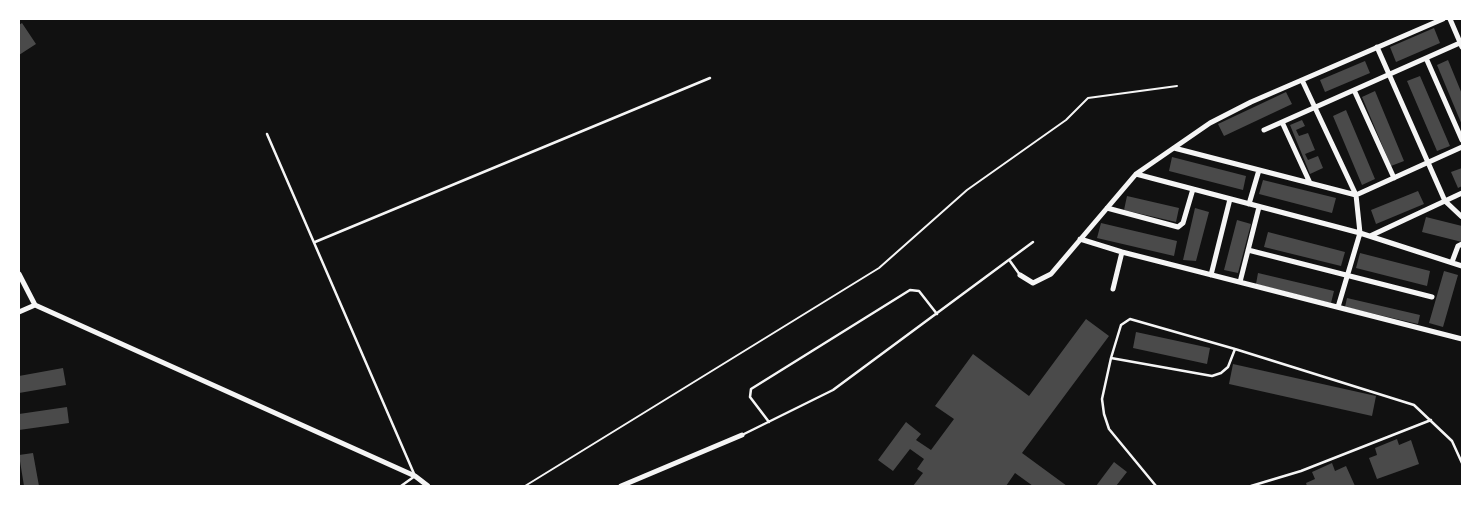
<!DOCTYPE html>
<html>
<head>
<meta charset="utf-8">
<style>
	body { margin:0 }
	#map { position:relative; width:1481px; height:505px; overflow:hidden; background:#111; font-family:"Work Sans",sans-serif }
	canvas { display:block }
	.frame { position:absolute; inset:0; border:20px solid #fff; pointer-events:none }
</style>
</head>
<body>
<div id="map">
<canvas width="1481" height="505"></canvas>
<div class="frame"></div>
</div>
<script>
const ctx = document.querySelector('canvas').getContext('2d');
ctx.lineJoin = 'round';
function fillPath(path, color) {
  ctx.fillStyle = color;
  ctx.fill(path, 'evenodd');
}
function toPath(rows) {
  const path = new Path2D();
  for (const r of rows) {
    path.moveTo(r[0], r[1]);
    for (let i = 2; i < r.length; i += 2) path.lineTo(r[i], r[i + 1]);
  }
  return path;
}
function trace(path, color, width, dash) {
  ctx.strokeStyle = color;
  ctx.lineWidth = width;
  ctx.lineCap = dash ? 'butt' : 'round';
  ctx.setLineDash(dash || []);
  ctx.stroke(path);
}
fillPath(toPath([
	[22,23,36,44,19,55,19,25],
	[1434,28,1440,43,1396,62,1390,47],
	[1448,60,1462,94,1462,125,1437,65],
	[1365,61,1370,73,1325,92,1320,80],
	[1420,76,1450,146,1437,151,1407,81],
	[1375,91,1404,161,1391,166,1362,97],
	[1286,92,1292,104,1224,136,1218,124],
	[1346,110,1375,179,1362,185,1333,116],
	[1302,120,1305,126,1296,130,1299,136,1308,133,1315,150,1305,154,1308,160,1318,156,1323,168,1310,174,1290,125],
	[1172,157,1246,176,1243,190,1169,171],
	[1462,168,1462,186,1458,188,1451,172],
	[1263,180,1336,198,1332,213,1259,194],
	[1418,191,1424,204,1376,224,1371,210],
	[1127,196,1179,208,1176,222,1124,210],
	[1195,208,1209,212,1196,261,1183,260],
	[1426,217,1462,226,1462,242,1422,232],
	[1237,220,1251,224,1238,273,1224,270],
	[1101,223,1177,241,1174,256,1097,238],
	[1268,232,1345,252,1341,266,1264,247],
	[1360,253,1430,271,1427,286,1356,268],
	[1444,271,1458,275,1443,327,1429,323],
	[1258,273,1334,291,1331,303,1256,284],
	[1347,298,1420,315,1418,324,1345,307],
	[1086,319,1109,336,1022,453,1067,486,1033,486,1015,473,1006,486,913,486,923,473,917,469,924,459,910,449,893,471,878,460,906,422,921,434,916,440,931,450,954,419,935,406,973,354,1029,396],
	[1136,332,1210,348,1207,364,1133,348],
	[1233,364,1376,396,1372,416,1229,384],
	[63,368,66,385,19,393,19,376],
	[67,407,69,423,19,430,19,414],
	[1397,439,1399,445,1411,440,1419,464,1377,479,1369,458,1377,455,1375,448],
	[33,453,39,486,24,486,19,455],
	[1114,462,1127,472,1116,486,1096,486],
	[1332,463,1335,471,1346,466,1355,486,1307,486,1306,483,1315,479,1312,472]
]), '#4a4a4a');
trace(toPath([
	[525,486,879,268,967,190,1066,120,1088,98,1177,86]
]), '#f5f5f5', 2);
trace(toPath([
	[267,134,415,476,401,486],
	[315,242,710,78],
	[1010,261,1020,275],
	[1111,358,1212,376,1221,373,1228,367,1235,349],
	[769,422,750,397,751,389,910,290,919,291,937,314],
	[742,435,833,390,1033,242],
	[1156,486,1109,429,1104,414,1102,399,1111,358,1121,325,1130,319,1235,349,1414,405,1452,441,1462,463],
	[1251,486,1301,471,1431,420]
]), '#f5f5f5', 2.5);
trace(toPath([
	[1450,19,1462,47],
	[1377,47,1445,201,1462,217],
	[1426,58,1462,140],
	[1302,80,1356,195,1360,233,1338,307],
	[1354,90,1394,178],
	[1282,122,1310,183],
	[1264,130,1462,42],
	[1174,148,1356,195,1462,147],
	[1136,174,1360,233,1462,266],
	[1249,204,1259,170],
	[1107,208,1178,227,1183,223,1193,189],
	[1370,236,1462,193],
	[1080,239,1122,252,1462,339],
	[1248,250,1432,297],
	[1452,262,1458,246,1462,244],
	[19,274,35,305],
	[1020,275,1033,283,1051,274,1136,174,1210,123,1251,102,1443,19],
	[1211,275,1230,199],
	[1240,282,1259,207],
	[1113,289,1122,252],
	[19,312,35,305,415,476,428,486],
	[621,486,742,435]
]), '#f5f5f5', 5);
</script>
</body>
</html>
